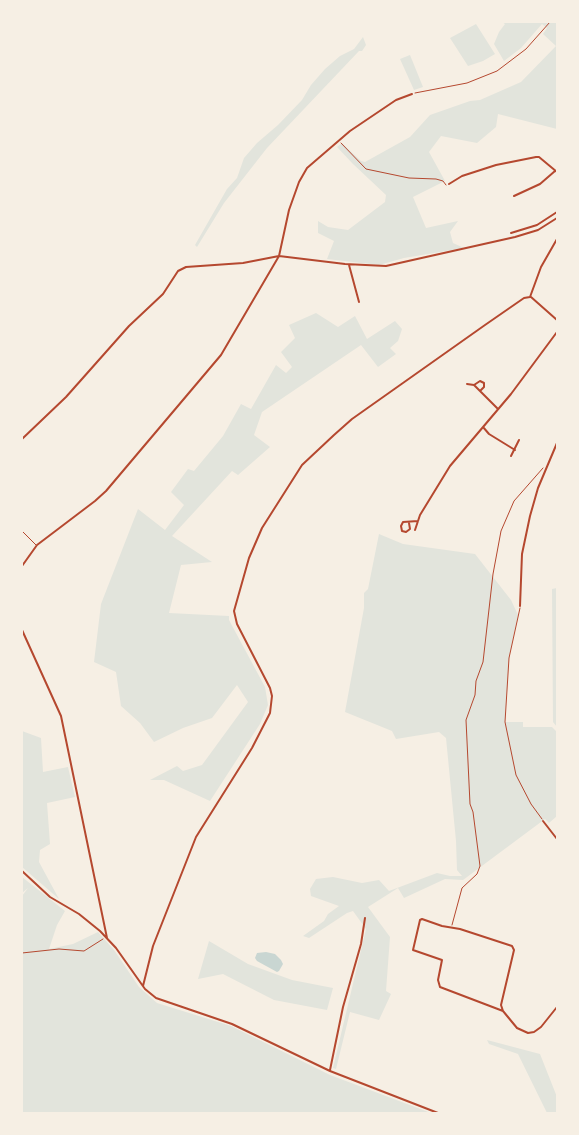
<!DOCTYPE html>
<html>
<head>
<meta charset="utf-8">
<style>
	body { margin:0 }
	#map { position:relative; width:579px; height:1135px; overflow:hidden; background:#f6efe4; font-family:"DejaVu Sans",sans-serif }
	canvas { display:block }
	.frame { position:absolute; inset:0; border:23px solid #f6efe4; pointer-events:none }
</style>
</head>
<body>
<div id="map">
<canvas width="579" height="1135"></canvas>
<div class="frame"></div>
</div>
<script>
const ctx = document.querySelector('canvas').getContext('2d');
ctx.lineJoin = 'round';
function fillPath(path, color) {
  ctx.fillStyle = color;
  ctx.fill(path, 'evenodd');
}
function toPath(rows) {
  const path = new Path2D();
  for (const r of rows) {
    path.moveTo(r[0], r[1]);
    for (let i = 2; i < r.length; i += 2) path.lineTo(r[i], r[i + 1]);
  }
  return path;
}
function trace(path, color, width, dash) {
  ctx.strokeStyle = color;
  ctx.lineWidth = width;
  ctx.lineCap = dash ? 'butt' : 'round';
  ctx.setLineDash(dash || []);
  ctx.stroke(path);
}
fillPath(toPath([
	[502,22,557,22,557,129,498,114,496,127,477,143,441,136,429,152,445,181,413,197,426,228,458,221,450,232,453,243,464,248,404,258,379,265,327,259,334,241,318,233,318,221,328,227,348,230,385,202,386,195,353,164,337,147,342,143,361,161,365,162,410,137,430,115,470,101,480,100,521,82,556,46,543,34,547,28,542,24,521,48,504,61,494,44,499,32,505,24],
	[476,24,495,54,483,61,468,66,450,38],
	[363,37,366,45,362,51,359,51,267,148,224,203,197,247,195,245,227,189,237,178,244,158,257,143,278,125,302,100,311,85,325,69,340,56,354,49],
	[410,55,423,87,414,90,400,59],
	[316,313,338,327,355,316,367,339,395,321,402,329,398,341,390,348,396,354,378,367,361,345,262,412,254,435,270,447,238,475,232,471,172,536,212,562,181,565,169,613,229,616,229,620,265,687,268,705,260,724,210,801,164,780,150,780,177,766,183,771,202,765,248,702,237,685,212,718,183,728,154,742,140,723,121,706,116,672,94,662,101,604,138,509,165,530,184,505,171,492,188,469,194,471,223,436,241,404,251,409,276,365,286,373,292,367,281,352,295,338,289,325],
	[379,534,403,544,475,554,511,600,518,615,509,658,505,722,523,722,523,727,552,727,557,732,557,816,549,823,545,819,463,880,445,879,404,898,398,888,368,907,390,937,386,991,391,994,379,1020,350,1012,336,1069,333,1068,366,929,353,911,347,913,309,938,303,936,324,921,328,914,339,906,311,896,310,889,316,879,333,877,362,883,379,880,389,891,437,873,450,876,462,876,457,870,456,841,446,738,439,732,396,739,392,731,345,712,364,608,364,593,368,589],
	[557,588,557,727,553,722,552,589],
	[22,731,41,738,43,772,68,767,75,797,47,803,50,844,40,850,39,862,59,899,22,867],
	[22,877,65,911,57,925,49,949,73,944,98,932,114,950,139,987,157,1003,231,1026,330,1075,431,1113,22,1113,22,896,28,888,22,893],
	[209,941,248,964,292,980,333,988,327,1010,274,1000,223,974,198,979],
	[487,1040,540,1054,557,1097,557,1113,547,1113,518,1054,489,1044]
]), '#e2e4dc');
fillPath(toPath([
	[266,952,275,954,281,960,283,964,279,971,277,972,257,961,255,958,257,953]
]), '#c9d6d2');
trace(toPath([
	[415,93,467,83,497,71,526,49,550,22],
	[341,143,366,169,409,178,436,179,443,181,446,185],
	[520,608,509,658,505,722,516,775,531,804,542,819],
	[452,925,462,888,477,874,480,866,473,812,470,804,466,720,475,695,476,681,483,662,493,574,501,531,514,501,543,468],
	[22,953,59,949,84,951,103,939]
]), '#b5482f', 1);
trace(toPath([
	[22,531,36,545]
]), '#b5482f', 1);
trace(toPath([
	[449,184,462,176,496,165,536,157,539,157,557,172],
	[514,196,540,184,555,171],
	[511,233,537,225,557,212],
	[349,265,359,302],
	[531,297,557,320],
	[467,384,474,385,498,409],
	[474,385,480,381,484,383,484,387,480,391],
	[483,427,489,434,515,450],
	[22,439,66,397,129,326,163,294,178,271,186,267,243,263,279,256,345,264,386,266,515,237,538,230,557,218],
	[511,456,519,440],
	[409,523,410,529,406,532,402,531,401,526,403,522,418,521],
	[415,530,420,515,450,466,511,394,557,332],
	[22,566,37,545,95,501,106,491,221,355,279,256,289,210,299,182,307,168,350,131,396,100,412,94],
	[520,606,522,554,530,516,538,488,557,443],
	[22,630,61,716,107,938],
	[543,821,557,839],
	[22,871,50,897,79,914,100,931,116,948,145,989,156,998,232,1024,330,1071,438,1113],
	[143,986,153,946,196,837,252,748,270,713,272,696,270,688,237,624,234,611,249,558,262,528,302,465,334,435,352,419,485,325,524,298,530,297,541,267,557,239],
	[503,1011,440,987,438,980,442,960,413,950,420,920,422,919,442,926,460,929,512,946,514,950,501,1005,503,1011,517,1028,528,1033,534,1032,541,1027,557,1007],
	[330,1070,343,1007,361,944,365,918]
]), '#b5482f', 2);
</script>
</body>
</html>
